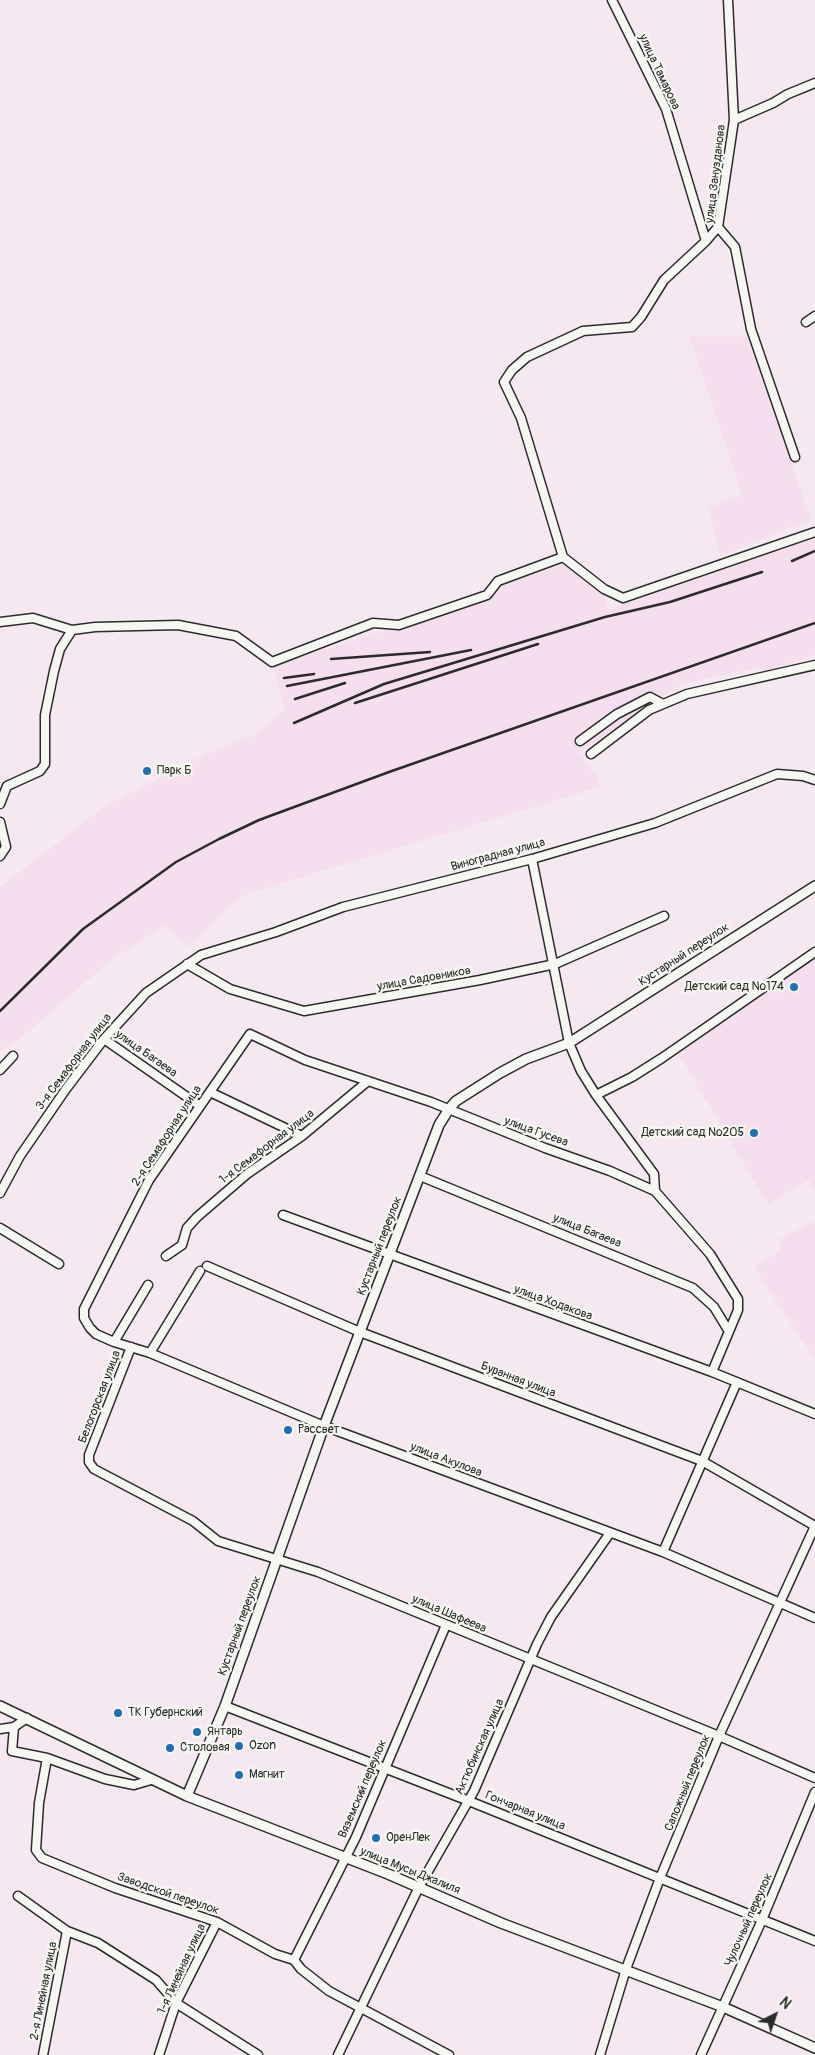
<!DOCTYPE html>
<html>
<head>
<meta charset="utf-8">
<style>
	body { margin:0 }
	#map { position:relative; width:815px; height:2055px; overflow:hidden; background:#f5e8f0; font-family:Pangolin,sans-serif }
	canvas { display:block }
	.north { position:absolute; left:750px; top:1990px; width:50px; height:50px; -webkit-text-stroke:4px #f6f6f2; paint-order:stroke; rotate:41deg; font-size:14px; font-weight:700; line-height:20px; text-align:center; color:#2b2b2b }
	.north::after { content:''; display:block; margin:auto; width:18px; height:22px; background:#2b2b2b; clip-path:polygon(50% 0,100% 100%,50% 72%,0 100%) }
</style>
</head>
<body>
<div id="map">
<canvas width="815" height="2055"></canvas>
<div class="north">N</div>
</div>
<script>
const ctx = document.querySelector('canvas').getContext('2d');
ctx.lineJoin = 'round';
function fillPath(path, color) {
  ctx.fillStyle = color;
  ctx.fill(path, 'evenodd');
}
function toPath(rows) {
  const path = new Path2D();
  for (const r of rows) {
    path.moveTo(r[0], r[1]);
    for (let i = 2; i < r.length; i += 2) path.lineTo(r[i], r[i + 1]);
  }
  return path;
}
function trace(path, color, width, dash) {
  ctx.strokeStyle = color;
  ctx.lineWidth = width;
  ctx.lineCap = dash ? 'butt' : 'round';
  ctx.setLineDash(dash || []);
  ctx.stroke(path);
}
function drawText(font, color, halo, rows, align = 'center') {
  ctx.font = font + ' Pangolin,sans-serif';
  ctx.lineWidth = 4.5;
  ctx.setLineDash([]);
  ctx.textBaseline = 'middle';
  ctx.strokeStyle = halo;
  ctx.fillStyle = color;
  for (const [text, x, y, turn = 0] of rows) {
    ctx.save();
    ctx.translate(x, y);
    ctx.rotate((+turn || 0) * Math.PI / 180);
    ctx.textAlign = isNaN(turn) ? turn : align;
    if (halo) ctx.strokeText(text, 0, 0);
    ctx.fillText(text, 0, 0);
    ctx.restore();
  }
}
fillPath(toPath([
	[689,336,747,337,811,519,720,556,709,508,742,495],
	[815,534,815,655,769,671,757,668,681,684,579,753,595,774,600,786,596,788,249,893,239,898,187,947,165,925,112,959,20,1039,0,1051,0,887,105,806,204,755,255,735,285,709,273,666,375,634,500,589,505,584,562,565,566,566,604,596,609,610],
	[815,959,815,1191,809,1180,768,1204,676,1050],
	[815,1221,815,1360,754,1267,779,1251,781,1246,778,1240]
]), '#f5deee');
const minor = toPath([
	[612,0,666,109,706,241,664,280,641,317,632,327,583,331,527,357,512,370,504,382,521,418,563,557,604,589,623,598,815,532],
	[728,0,734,120,718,227,735,247,751,329,795,457],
	[734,120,773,103,788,94,815,83],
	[706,241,718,227],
	[806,322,815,316],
	[0,622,33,618,72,630],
	[580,741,617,714,650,697,663,704],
	[591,754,649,710,687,694,815,665],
	[0,804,7,786,40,771,45,764,45,715,54,671,60,649,72,630,95,627,178,625,236,636,272,662,373,623,399,625,487,595,498,581,563,557],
	[0,822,6,847,0,856],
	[532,859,569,1043,581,1071,596,1095,654,1174,655,1191],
	[187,964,230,989,304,1011,480,980,555,964,664,916],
	[104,1039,200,1106],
	[0,1070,13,1056],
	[210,1092,302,1136],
	[596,1095,632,1077,662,1058,815,952],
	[420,1176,693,1288,714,1307,728,1330],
	[0,1193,20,1156,66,1089,104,1039,146,993,201,955,276,932,343,907,532,859,655,823,777,774,803,776,815,780],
	[283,1215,712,1372,815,1414],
	[0,1228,59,1264],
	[166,1256,182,1245,187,1228,197,1217,247,1174,302,1136,368,1081],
	[207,1266,360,1332,702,1461,815,1526],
	[114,1342,148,1285],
	[131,1347,89,1455,89,1462,94,1469,193,1521,218,1541,318,1572,719,1736,815,1778],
	[150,1353,200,1271],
	[712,1372,738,1310,738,1299,710,1254,655,1191,610,1171,545,1148,431,1102,305,1060,250,1034,149,1180,84,1309,84,1318,90,1328,96,1334,114,1342,150,1353,324,1426,663,1552,815,1618],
	[663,1552,737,1382],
	[225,1706,469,1801,815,1941],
	[14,1727,12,1751,47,1758,105,1779,134,1785,151,1780],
	[0,1729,14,1727,27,1718],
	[47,1758,39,1803,36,1850,42,1858,115,1888,217,1922,275,1954,294,1960,301,1969,329,1991,449,2055],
	[18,1896,67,1931,98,1943,156,1980,176,2003,258,2055],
	[294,1960,356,1837,446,1625],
	[43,2055,67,1931],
	[159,2055,176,2003,217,1922],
	[338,2055,419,1887,474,1791,537,1644,551,1617,610,1533],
	[600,2055,626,1969,660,1878,719,1736,815,1526],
	[701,2055,762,1920,815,1792]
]);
const tertiary = toPath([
	[0,1706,187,1796,388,1874,501,1923,723,2007,815,2048],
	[187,1796,225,1706,324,1426,439,1125,449,1109,456,1101,500,1073,526,1059,569,1043,815,886]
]);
trace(minor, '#2b2b2b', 11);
trace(tertiary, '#2b2b2b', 12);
trace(minor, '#f6f6f2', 8);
trace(tertiary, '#f6f6f2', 9);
trace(toPath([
	[792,561,815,551],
	[331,659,430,652],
	[284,678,314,674],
	[287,686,471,650],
	[295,699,345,683],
	[355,703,538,644],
	[294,723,384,684,605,617,670,602,762,572],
	[0,1011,83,929,176,862,219,839,259,820,389,772,815,623]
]), '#2b2b2b', 2.5);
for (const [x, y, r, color] of [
	[147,771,5,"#1f6fb2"],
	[794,987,5,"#1f6fb2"],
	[754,1133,5,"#1f6fb2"],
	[288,1430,5,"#1f6fb2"],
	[118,1713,5,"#1f6fb2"],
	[197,1732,5,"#1f6fb2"],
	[239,1746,5,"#1f6fb2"],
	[170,1748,5,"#1f6fb2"],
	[239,1775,5,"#1f6fb2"],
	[376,1838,5,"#1f6fb2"]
]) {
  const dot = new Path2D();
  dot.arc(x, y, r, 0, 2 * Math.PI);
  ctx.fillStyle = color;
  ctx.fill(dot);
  trace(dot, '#f6f6f2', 2);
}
drawText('12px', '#2b2b2b', '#f6f6f2', [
	["улица Тамарова",659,72,65],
	["улица Занузданова",716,174,-83],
	["Виноградная улица",498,855,-15],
	["Кустарный переулок",684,955,-33],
	["улица Садовников",424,979,-10],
	["улица Багаева",146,1054,35],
	["3-я Семафорная улица",74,1062,-53],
	["улица Гусева",536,1132,20],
	["2-я Семафорная улица",167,1136,-57],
	["1-я Семафорная улица",267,1147,-37],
	["улица Багаева",587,1231,22],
	["Кустарный переулок",380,1246,-69],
	["улица Ходакова",553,1303,20],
	["Буранная улица",518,1380,21],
	["Белогорская улица",100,1397,-69],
	["улица Акулова",446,1460,21],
	["улица Шафеева",449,1614,23],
	["Кустарный переулок",240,1626,-70],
	["Актюбинская улица",480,1747,-66],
	["Сапожный переулок",688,1783,-68],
	["Вяземский переулок",363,1789,-67],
	["Гончарная улица",525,1811,22],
	["улица Мусы Джалиля",410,1871,22],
	["Заводской переулок",168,1894,19],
	["Чулочный переулок",749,1920,-66],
	["1-я Линейная улица",182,1969,-65],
	["2-я Линейная улица",44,1991,-79]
]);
drawText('12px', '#2b2b2b', '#f6f6f2', [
	["Парк Б",157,771],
	["Детский сад №174",784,987,"right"],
	["Детский сад №205",744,1133,"right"],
	["Рассвет",298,1430],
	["ТК Губернский",128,1713],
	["Янтарь",207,1732],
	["Ozon",249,1746],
	["Столовая",180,1748],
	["Магнит",249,1775],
	["ОренЛек",386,1838]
], 'left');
</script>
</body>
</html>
